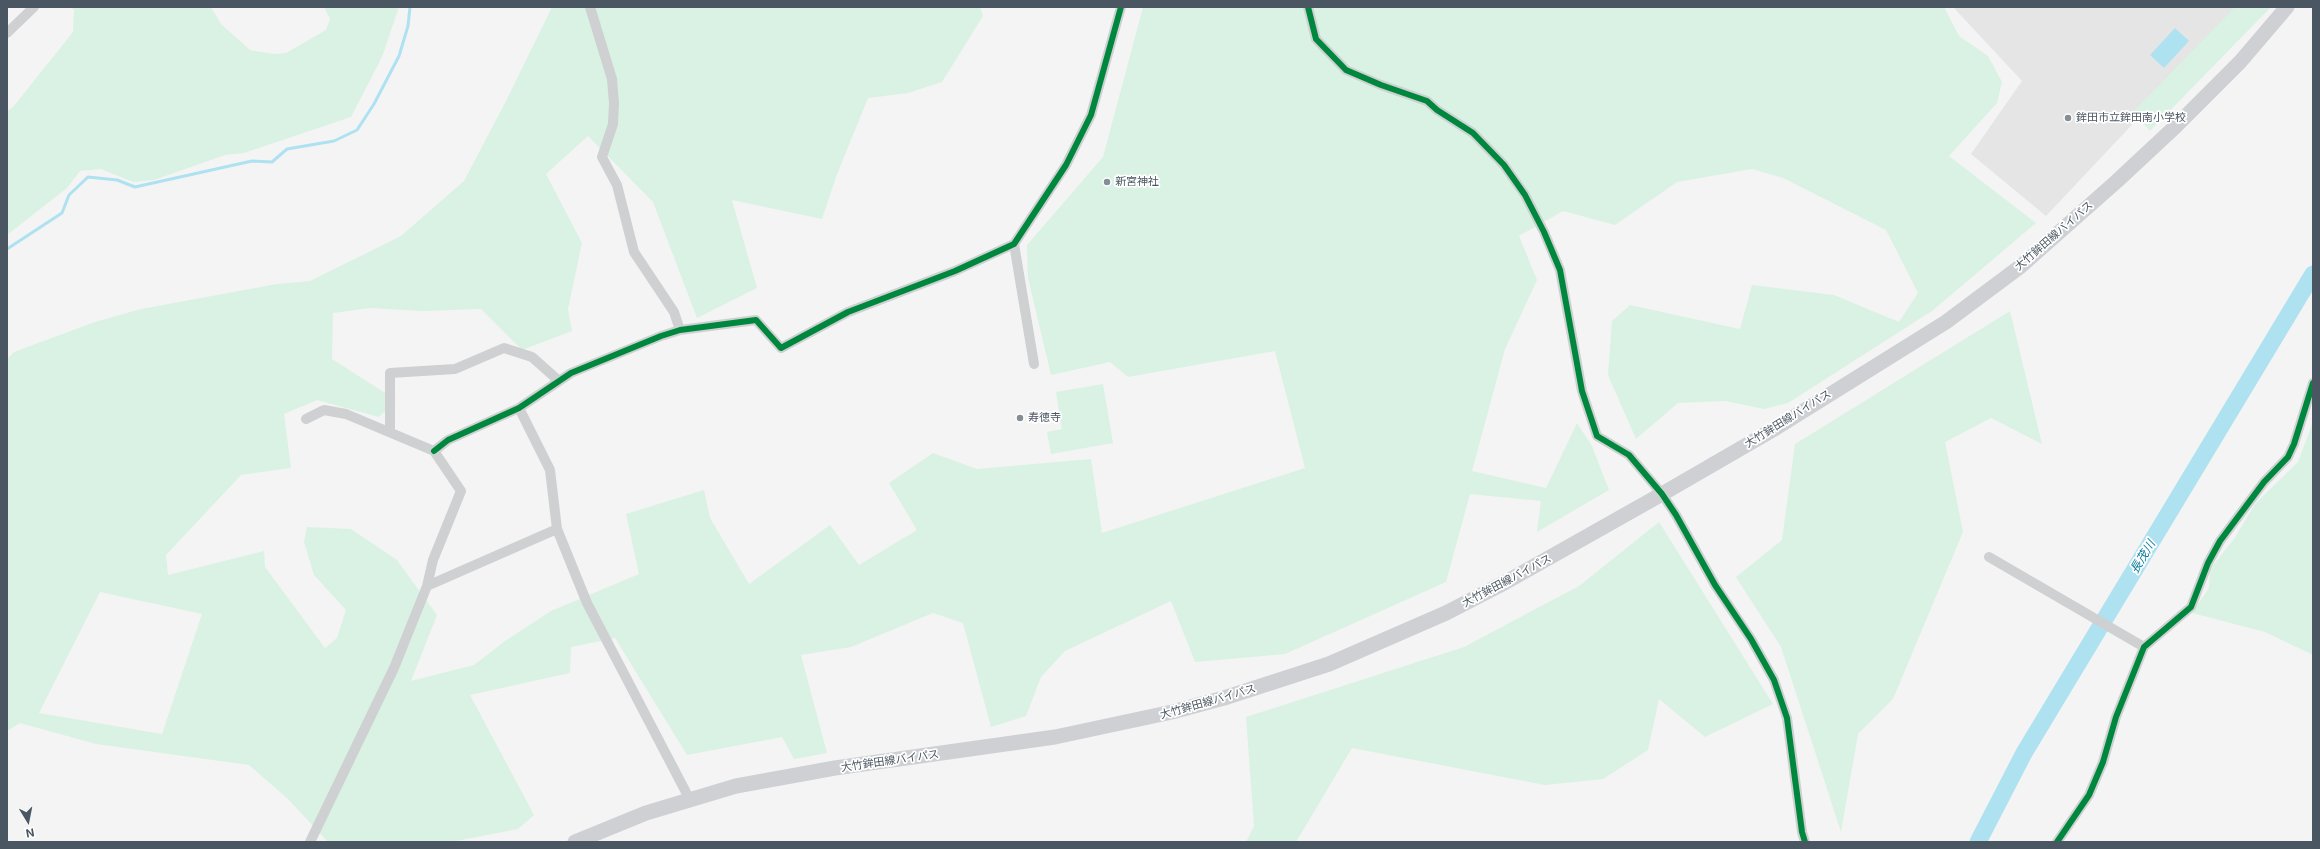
<!DOCTYPE html>
<html>
<head>
<meta charset="utf-8">
<style>
	body { margin:0 }
	#map { position:relative; width:2320px; height:849px; overflow:hidden; background:#f4f4f4; font-family:Inter,sans-serif }
	canvas { display:block }
	.frame { position:absolute; inset:0; border:8px solid #4a5661; pointer-events:none }
	.north { position:absolute; left:8px; top:801px; width:40px; height:40px; -webkit-text-stroke:3px #fff; paint-order:stroke; rotate:170deg; font-size:11px; font-weight:700; line-height:16px; text-align:center; color:#4a5661 }
	.north::after { content:''; display:block; margin:auto; width:14px; height:18px; background:#4a5661; clip-path:polygon(50% 0,100% 100%,50% 72%,0 100%) }
</style>
</head>
<body>
<div id="map">
<canvas width="2320" height="849"></canvas>
<div class="frame"></div>
<div class="north">N</div>
</div>
<script>
const ctx = document.querySelector('canvas').getContext('2d');
ctx.lineJoin = 'round';
function fillPath(path, color) {
  ctx.fillStyle = color;
  ctx.fill(path, 'evenodd');
}
function toPath(rows) {
  const path = new Path2D();
  for (const r of rows) {
    path.moveTo(r[0], r[1]);
    for (let i = 2; i < r.length; i += 2) path.lineTo(r[i], r[i + 1]);
  }
  return path;
}
function trace(path, color, width, dash) {
  ctx.strokeStyle = color;
  ctx.lineWidth = width;
  ctx.lineCap = dash ? 'butt' : 'round';
  ctx.setLineDash(dash || []);
  ctx.stroke(path);
}
function drawText(font, color, halo, rows, align = 'center') {
  ctx.font = font + ' Inter,"Noto Sans JP",sans-serif';
  ctx.lineWidth = 3.5;
  ctx.setLineDash([]);
  ctx.textBaseline = 'middle';
  ctx.strokeStyle = halo;
  ctx.fillStyle = color;
  for (const [text, x, y, turn = 0] of rows) {
    ctx.save();
    ctx.translate(x, y);
    ctx.rotate((+turn || 0) * Math.PI / 180);
    ctx.textAlign = isNaN(turn) ? turn : align;
    if (halo) ctx.strokeText(text, 0, 0);
    ctx.fillText(text, 0, 0);
    ctx.restore();
  }
}
fillPath(toPath([
	[1953,7,2243,7,2046,216,1971,154,2022,81]
]), '#e6e5e6');
fillPath(toPath([
	[71,7,211,7,221,24,250,50,274,54,286,53,326,30,330,19,324,7,399,7,382,57,351,117,244,153,225,155,154,180,133,182,101,169,80,171,67,188,7,235,7,111,13,107,73,32,74,10],
	[552,7,980,7,983,16,942,82,908,93,868,98,836,177,822,219,732,200,757,288,697,318,653,202,588,136,546,174,582,243,568,309,572,331,522,350,481,309,422,311,370,308,333,313,332,359,396,400,379,417,317,400,284,414,291,468,241,475,166,555,168,575,264,551,265,567,325,648,337,638,346,610,314,575,304,542,307,527,351,529,397,560,437,615,411,681,474,665,505,641,551,611,639,574,626,514,704,490,710,518,749,584,830,525,859,565,917,530,889,483,933,453,977,469,1091,459,1102,533,1305,468,1275,351,1128,377,1110,362,1051,375,1028,278,1027,245,1103,157,1143,7,1944,7,1959,36,1988,56,2002,82,1997,103,1949,156,2036,223,1932,311,1788,403,1764,409,1725,401,1678,403,1636,439,1608,375,1612,321,1630,305,1740,329,1752,285,1834,295,1899,322,1918,293,1886,230,1783,178,1752,169,1677,182,1615,225,1563,211,1519,236,1537,280,1505,349,1472,471,1546,488,1577,423,1592,446,1609,490,1537,532,1541,501,1470,494,1446,582,1285,654,1195,662,1171,601,1065,651,1041,677,1026,716,991,727,963,623,933,613,851,647,801,655,827,753,794,759,782,737,687,755,615,638,571,647,570,673,470,695,534,815,518,829,451,842,328,842,288,799,249,765,96,744,20,723,7,731,7,359,14,352,95,322,141,309,277,284,310,281,401,236,464,181,507,99],
	[100,592,202,614,162,734,39,713],
	[2235,7,2271,7,2150,131,2133,112],
	[2010,311,2042,444,1991,418,1945,442,1963,532,1893,699,1858,734,1841,832,1781,647,1736,577,1782,540,1795,444],
	[1103,384,1113,443,1051,454,1047,432,1062,429,1056,392],
	[2313,422,2313,655,2265,632,2192,613,2209,588,2210,569,2234,539,2255,504,2298,462],
	[1659,522,1773,704,1705,737,1659,699,1648,750,1603,779,1545,785,1352,748,1296,842,1246,842,1254,826,1246,717,1464,647,1579,586]
]), '#d9f2e3');
fillPath(toPath([
	[2175,28,2189,41,2164,68,2150,55]
]), '#aee2f0');
trace(toPath([
	[7,249,62,213,69,195,88,177,117,180,135,187,252,161,272,162,287,149,334,141,357,130,374,104,399,56,408,26,410,7]
]), '#aee2f0', 3);
trace(toPath([
	[1978,842,2024,753,2313,274]
]), '#aee2f0', 17);
trace(toPath([
	[590,7,612,79,614,103,613,124,602,157,617,185,634,252,674,312,680,330],
	[1308,7,1316,39,1346,70,1381,85,1427,101,1437,110,1473,133,1504,165,1525,195,1544,232,1560,270,1582,391,1597,436,1629,455,1662,494,1676,515,1715,585,1751,639,1774,680,1787,718,1802,832,1805,842],
	[7,33,34,7],
	[1014,244,1034,364],
	[519,408,550,470,557,529,587,603,689,798],
	[306,419,324,410,346,414,434,451,461,491,433,560,427,586,394,668,310,842],
	[390,432,390,373,455,369,504,348,532,357,559,381],
	[434,451,448,440,519,408,571,373,661,336,680,330,756,320,781,348,848,312,955,271,1014,244,1066,165,1091,115,1121,7],
	[1989,557,2144,647],
	[427,586,557,529],
	[2057,842,2089,795,2103,762,2116,717,2144,647,2191,607,2208,563,2220,541,2264,482,2288,457,2294,444,2313,383]
]), '#ced0d2', 10);
trace(toPath([
	[575,842,646,813,736,786,835,768,1055,737,1172,712,1224,698,1329,664,1446,613,1506,582,1662,494,1776,428,1946,322,2021,266,2117,181,2176,126,2240,62,2287,7]
]), '#ced0d4', 15);
trace(toPath([
	[1308,7,1316,39,1346,70,1381,85,1427,101,1437,110,1473,133,1504,165,1525,195,1544,232,1560,270,1582,391,1597,436,1629,455,1662,494,1676,515,1715,585,1751,639,1774,680,1787,718,1802,832,1805,842],
	[434,451,448,440,519,408,571,373,661,336,680,330,756,320,781,348,848,312,955,271,1014,244,1066,165,1091,115,1121,7],
	[2057,842,2089,795,2103,762,2116,717,2144,647,2191,607,2208,563,2220,541,2264,482,2288,457,2294,444,2313,383]
]), '#00873e', 6);
for (const [x, y, r, color] of [
	[2068,118,4,"#868d94"],
	[1107,182,4,"#868d94"],
	[1020,418,4,"#868d94"]
]) {
  const dot = new Path2D();
  dot.arc(x, y, r, 0, 2 * Math.PI);
  ctx.fillStyle = color;
  ctx.fill(dot);
  trace(dot, '#fff', 1.5);
}
drawText('11px', '#4a5661', '#fff', [
	["鉾田市立鉾田南小学校",2076,118],
	["新宮神社",1115,182],
	["寿徳寺",1028,418]
], 'left');
drawText('11px', '#4a5661', '#fff', [
	["大竹鉾田線バイパス",2054,236,-41],
	["大竹鉾田線バイパス",1788,419,-32],
	["大竹鉾田線バイパス",1507,581,-28],
	["大竹鉾田線バイパス",1208,702,-16],
	["大竹鉾田線バイパス",890,761,-8]
]);
drawText('italic 12px', '#0c7c9b', '#fff', [
	["長茂川",2143,557,-59]
]);
</script>
</body>
</html>
